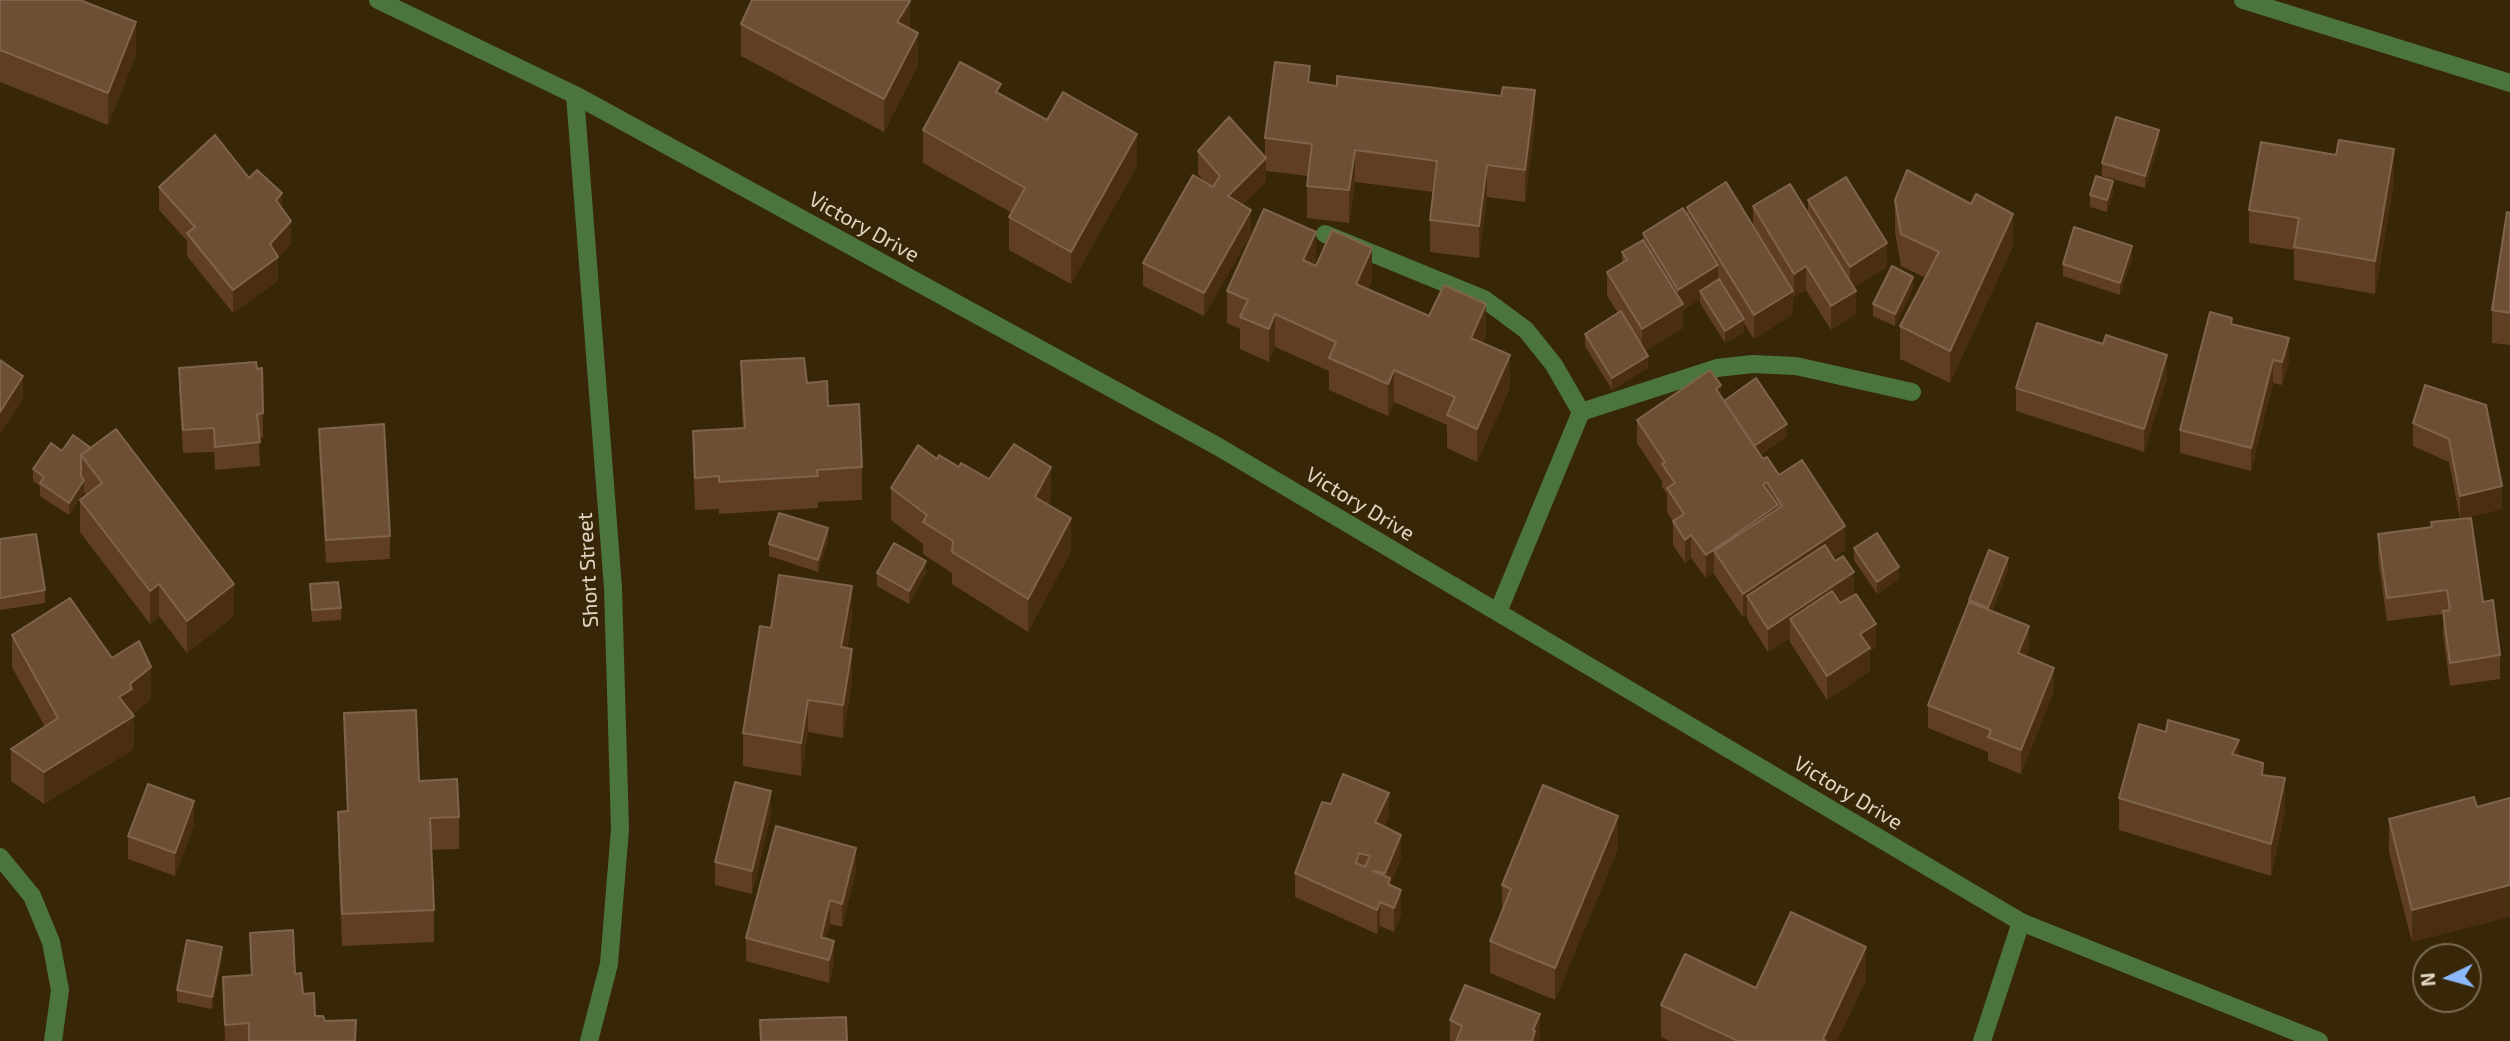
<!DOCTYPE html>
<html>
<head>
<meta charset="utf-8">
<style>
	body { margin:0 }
	#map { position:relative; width:2510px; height:1041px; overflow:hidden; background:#372607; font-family:"Exo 2",sans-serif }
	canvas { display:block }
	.north { position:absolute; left:2412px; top:943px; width:70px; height:70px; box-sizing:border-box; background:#372607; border:2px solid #7b6c53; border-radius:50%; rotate:265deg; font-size:19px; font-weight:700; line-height:28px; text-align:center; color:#e1d6c5 }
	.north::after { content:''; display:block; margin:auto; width:24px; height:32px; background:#8cb9fc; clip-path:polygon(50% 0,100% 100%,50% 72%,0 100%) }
</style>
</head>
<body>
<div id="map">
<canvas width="2510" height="1041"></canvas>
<div class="north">N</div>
</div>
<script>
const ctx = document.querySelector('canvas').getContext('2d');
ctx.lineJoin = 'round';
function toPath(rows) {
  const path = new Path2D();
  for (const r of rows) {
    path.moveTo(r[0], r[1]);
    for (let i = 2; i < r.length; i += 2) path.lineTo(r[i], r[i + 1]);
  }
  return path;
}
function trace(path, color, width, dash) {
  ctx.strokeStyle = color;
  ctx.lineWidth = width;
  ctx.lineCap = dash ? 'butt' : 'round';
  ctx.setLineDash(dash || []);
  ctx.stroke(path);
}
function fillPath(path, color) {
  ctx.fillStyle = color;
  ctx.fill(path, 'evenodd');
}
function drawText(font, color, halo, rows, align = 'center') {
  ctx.font = font + ' "Exo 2",sans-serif';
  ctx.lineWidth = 5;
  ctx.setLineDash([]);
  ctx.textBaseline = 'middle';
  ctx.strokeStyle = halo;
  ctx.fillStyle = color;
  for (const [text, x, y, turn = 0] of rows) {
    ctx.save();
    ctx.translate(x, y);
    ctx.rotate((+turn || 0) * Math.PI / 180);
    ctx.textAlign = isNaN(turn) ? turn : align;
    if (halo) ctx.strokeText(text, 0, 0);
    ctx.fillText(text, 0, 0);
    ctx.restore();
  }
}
trace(toPath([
	[378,0,575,95,1217,446,2021,922,2319,1041],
	[2243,0,2510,83],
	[575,95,613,588,620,829,609,964,589,1041],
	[1325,234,1484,299,1526,330,1554,365,1581,412,1498,612],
	[1581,412,1717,368,1753,364,1796,366,1912,392],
	[0,857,32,896,51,942,60,990,53,1041],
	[1982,1041,2021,922]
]), '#4b753c', 18);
fillPath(toPath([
	[0,0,136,55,108,125,0,82,0,83],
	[741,24,910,28,918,65,884,132,741,56],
	[1310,83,1535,123,1525,202,1487,197,1479,258,1430,252,1430,220,1433,192,1355,182,1349,223,1307,218,1307,186,1308,176,1266,171,1266,181,1242,205,1251,234,1204,316,1143,286,1143,263,1205,182,1198,174,1198,151,1265,157,1265,138],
	[1001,94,1047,120,1137,166,1071,284,1009,250,1009,217,1012,213,923,163,923,130],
	[2159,142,2145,188,2102,176,2102,163],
	[2336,155,2394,182,2375,294,2294,280,2294,250,2249,243,2249,210],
	[249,178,282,208,291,244,278,258,278,281,233,313,187,256,187,241,159,210,159,187],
	[2113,193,2107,212,2090,207,2090,195],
	[1808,200,1887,267,1854,287,1856,314,1831,330,1806,290,1794,297,1793,296,1793,314,1754,339,1744,323,1744,332,1725,343,1700,303,1700,299,1683,310,1683,328,1645,351,1648,368,1612,390,1585,346,1585,334,1618,313,1607,296,1607,272,1622,263,1622,252,1643,240,1643,233,1687,215,1687,207,1753,226,1753,206,1808,213],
	[1895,200,2013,246,1950,383,1900,359,1900,326,1926,278,1901,266,1895,232],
	[2510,213,2510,345,2492,343,2492,310],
	[2132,258,2120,295,2063,276,2063,264],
	[1316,264,1315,266,1372,280,1368,289,1429,316,1486,336,1483,343,1510,388,1477,462,1447,448,1447,425,1394,402,1388,416,1329,390,1329,371,1275,347,1269,362,1240,349,1240,329,1227,323,1227,291],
	[1913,289,1895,326,1873,316,1873,304],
	[2232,324,2289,361,2282,385,2273,383,2251,471,2180,453,2180,430],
	[741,361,807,383,828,406,862,467,862,500,818,502,818,508,719,514,719,509,695,510,693,464,693,431,743,428,741,394],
	[179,368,262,368,263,437,259,437,260,466,215,470,214,452,183,453,179,392],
	[2167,378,2144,452,2016,411,2016,388],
	[2425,385,2502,509,2460,519,2449,462,2413,446,2413,423],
	[1721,397,1724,401,1787,436,1760,455,1763,459,1779,475,1845,550,1833,558,1854,595,1876,647,1870,651,1870,671,1827,700,1790,642,1790,638,1768,652,1747,619,1747,615,1743,617,1714,574,1714,572,1706,578,1691,558,1685,563,1673,545,1673,521,1667,512,1667,494,1662,487,1662,481,1637,443,1637,420],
	[319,429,390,536,390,559,326,563,319,452],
	[73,435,234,616,187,653,159,616,150,624,80,532,80,500,86,495,84,492,69,515,40,496,40,486,33,481,33,469,62,451],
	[937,459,989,479,1051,500,1048,505,1071,551,1028,632,952,584,952,573,923,554,923,544,891,520,891,488],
	[2431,527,2483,602,2500,655,2500,679,2450,686,2443,634,2443,614,2387,621,2378,558,2378,534],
	[0,539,45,590,45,603,0,610],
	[828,541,818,572,769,556,769,544],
	[1854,548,1899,579,1877,594,1854,560],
	[1989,550,2008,570,1992,611,2029,649,2026,656,2054,691,2021,774,1988,761,1988,752,1928,728,1928,705],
	[877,573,926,573,909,604,877,586],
	[310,584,341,608,341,620,312,622],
	[852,619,847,648,852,681,843,738,808,732,801,776,743,766,743,733,771,628],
	[12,635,112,658,151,699,133,714,134,749,44,804,11,781,11,749,45,727,12,667],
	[344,713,459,817,459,849,431,850,434,910,434,942,342,946,338,844,338,812,347,811],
	[2239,756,2263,775,2285,811,2271,876,2119,830,2119,798],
	[2477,807,2412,942,2389,852,2389,819],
	[771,814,752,894,715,885,715,862],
	[1389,816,1384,826,1401,859,1390,884,1401,914,1394,932,1380,926,1377,934,1295,897,1295,873],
	[194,825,175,876,128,859,128,836],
	[1618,849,1555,1000,1490,973,1490,941,1502,911,1502,885],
	[856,871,842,927,830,924,826,938,834,964,829,983,746,961,746,938],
	[250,933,295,974,303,994,315,1016,325,1021,356,1041,225,1041,223,977,251,975],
	[222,959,212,1009,177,1002,177,990],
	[1866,980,1837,1041,1669,1041,1661,1037,1661,1005,1756,988],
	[1450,1020,1540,1041,1450,1041]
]), '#5f3e24');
fillPath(toPath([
	[897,0,910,1,910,34,897,55],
	[136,22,136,55,108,125,108,93],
	[918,33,918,65,884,132,884,99],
	[1535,90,1535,123,1525,202,1525,170],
	[2159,130,2159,142,2145,188,2145,176],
	[1137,134,1137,166,1071,284,1071,252],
	[2394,149,2394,182,2375,294,2375,261],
	[1355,150,1355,182,1349,223,1349,190],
	[1266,158,1266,181,1228,219,1228,196],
	[1487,165,1487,197,1479,258,1479,226],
	[2113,181,2113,193,2107,212,2107,200],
	[282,193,282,217,276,200],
	[1251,210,1251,234,1204,316,1204,293],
	[2013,214,2013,246,1950,383,1950,351],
	[291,221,291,244,278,258,278,281,233,313,233,290,270,244],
	[1316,232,1316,264,1303,293,1303,260],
	[1887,243,1887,267,1850,290,1850,267],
	[2132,246,2132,258,2120,295,2120,283],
	[1372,248,1372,280,1356,316,1356,284],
	[1718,265,1718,288,1700,291,1700,299,1683,310,1683,328,1642,353,1642,329,1678,307,1678,290],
	[1806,266,1806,290,1794,297,1794,274],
	[1913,277,1913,289,1895,326,1895,314],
	[1793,291,1793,314,1754,339,1754,315],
	[1856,291,1856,314,1831,330,1831,306],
	[1486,304,1486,336,1471,370,1471,338],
	[1275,314,1275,347,1269,362,1269,329],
	[1744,319,1744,332,1725,343,1725,331],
	[2289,338,2289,361,2282,385,2282,362],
	[1510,355,1510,388,1477,462,1477,429],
	[2167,355,2167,378,2144,452,2144,429],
	[1648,356,1648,368,1612,390,1612,378],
	[2273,360,2273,383,2251,471,2251,448],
	[1394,370,1394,402,1388,416,1388,384],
	[23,376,23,399,0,435,0,412],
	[1721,385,1721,405,1716,389],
	[1787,424,1787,436,1750,461,1750,449],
	[1051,467,1051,500,1035,530,1035,497],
	[84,480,84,492,69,515,69,503],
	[2502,486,2502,509,2460,519,2460,496],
	[1778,505,1778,528,1714,551,1714,572,1706,578,1706,555],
	[1071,518,1071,551,1028,632,1028,599],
	[1845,526,1845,550,1755,609,1747,596,1747,615,1743,617,1743,594],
	[828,528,828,541,818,572,818,560],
	[1691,535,1691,558,1685,563,1685,540],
	[2008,558,2008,570,1988,620,1988,608],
	[926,561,926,573,909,604,909,591],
	[1899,567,1899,579,1877,594,1877,582],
	[1854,572,1854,595,1799,632,1790,619,1790,638,1768,652,1768,629],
	[159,584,159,616,150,624,150,591],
	[234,584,234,616,187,653,187,621],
	[852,586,852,619,841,680,841,647],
	[1876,624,1876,647,1870,651,1870,671,1827,700,1827,676,1860,634],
	[2029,626,2029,649,2018,676,2018,653],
	[852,649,852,681,843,738,843,705],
	[151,667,151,699,132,715,134,716,134,749,44,804,44,772,119,697,130,684],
	[2054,668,2054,691,2021,774,2021,750],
	[808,700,808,732,801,776,801,743],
	[2239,740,2239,772,2232,754],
	[2285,778,2285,811,2271,876,2271,844],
	[771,791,771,814,752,894,752,871],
	[1389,793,1389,816,1375,845,1375,822],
	[194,801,194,825,175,876,175,853],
	[1618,816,1618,849,1555,1000,1555,968],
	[1401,835,1401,859,1390,884,1390,902,1388,907,1388,891,1385,896,1385,873],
	[856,848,856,871,842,927,842,904],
	[2510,885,2510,917,2412,942,2412,910],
	[1401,890,1401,914,1394,932,1394,908],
	[830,900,830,924,821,960,821,937],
	[1380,902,1380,926,1377,934,1377,910],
	[834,941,834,964,829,983,829,960],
	[222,947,222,959,212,1009,212,997],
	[1866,947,1866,980,1837,1041,1823,1041],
	[1540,1014,1540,1041,1532,1041,1533,1030]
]), '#492e11');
const building = toPath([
	[0,0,80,0,136,22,108,93,0,50,0,51,0,0],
	[752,0,908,0,910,1,897,22,918,33,884,99,741,24,752,0],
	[960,62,1001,84,996,92,1047,120,1063,92,1137,134,1071,252,1009,217,1025,188,923,130,960,62],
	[1275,62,1310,66,1308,82,1337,86,1337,76,1501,96,1503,87,1535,90,1525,170,1487,165,1479,226,1430,220,1437,161,1355,150,1349,190,1307,186,1312,144,1265,138,1275,62],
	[1229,117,1266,158,1228,196,1251,210,1204,293,1143,263,1193,175,1213,187,1220,176,1198,151,1229,117],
	[2116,117,2159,130,2145,176,2102,163,2116,117],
	[215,135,249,178,257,170,282,193,276,200,291,221,270,244,278,257,233,290,187,233,195,227,159,187,215,135],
	[2339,140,2394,149,2375,261,2294,247,2299,218,2249,210,2261,142,2336,155,2339,140],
	[1907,170,1971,204,1976,194,2013,214,1950,351,1900,326,1939,252,1901,234,1895,200,1907,170],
	[2096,176,2113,181,2107,200,2090,195,2096,176],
	[1846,177,1887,243,1850,267,1808,200,1846,177],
	[1726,182,1793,291,1754,315,1687,207,1726,182],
	[1790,184,1856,291,1831,306,1806,266,1794,274,1753,206,1790,184],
	[1683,208,1718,265,1678,290,1643,233,1683,208],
	[1264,209,1316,232,1303,260,1316,266,1332,230,1372,248,1356,284,1429,316,1444,285,1486,304,1471,338,1510,355,1477,429,1447,415,1455,397,1394,370,1388,384,1329,358,1336,342,1275,314,1269,329,1240,317,1248,300,1227,291,1264,209],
	[2507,212,2510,213,2510,313,2492,310,2507,212],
	[2074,227,2132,246,2120,283,2063,264,2074,227],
	[1643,240,1683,304,1642,329,1607,272,1627,260,1622,252,1643,240],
	[1892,266,1913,277,1895,314,1873,304,1892,266],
	[1719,279,1744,319,1725,331,1700,291,1719,279],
	[1621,311,1648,356,1612,378,1585,334,1621,311],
	[2210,312,2232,318,2231,324,2289,338,2282,362,2273,360,2251,448,2180,430,2210,312],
	[2037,323,2103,344,2106,335,2167,355,2144,429,2016,388,2037,323],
	[804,358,807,383,827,381,828,406,859,404,862,467,817,470,818,476,719,482,719,476,695,478,693,431,745,428,741,361,804,358],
	[0,360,23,376,0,412,0,360],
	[256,362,257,369,262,368,263,413,257,414,260,442,215,447,214,428,183,430,179,368,256,362],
	[1710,370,1721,385,1716,389,1763,459,1767,457,1779,475,1802,460,1845,526,1743,594,1714,551,1782,506,1767,482,1763,485,1778,505,1706,555,1691,535,1685,540,1673,521,1684,514,1667,488,1675,483,1662,464,1665,462,1637,420,1710,370],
	[1756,378,1787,424,1754,446,1724,401,1756,378],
	[2425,385,2486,405,2502,486,2460,496,2449,439,2413,423,2425,385],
	[384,424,390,536,326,540,319,429,384,424],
	[116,429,234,584,187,621,159,584,150,591,80,500,102,483,81,455,116,429],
	[73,435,91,448,81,455,81,476,84,480,69,503,40,483,44,477,33,469,51,443,62,451,73,435],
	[1014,444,1051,467,1035,497,1071,518,1028,599,952,552,953,541,923,522,927,515,891,488,918,445,937,459,939,455,959,467,961,463,989,479,1014,444],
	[779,513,828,528,818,560,769,544,779,513],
	[2471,518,2483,602,2493,600,2500,655,2450,663,2443,611,2450,610,2447,590,2387,598,2378,534,2432,527,2431,522,2471,518],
	[1877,533,1899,567,1877,582,1854,548,1877,533],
	[36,534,45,590,0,598,0,539,36,534],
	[894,543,926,561,909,591,877,573,894,543],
	[1825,545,1835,561,1843,556,1854,572,1768,629,1747,596,1825,545],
	[1989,550,2008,558,1988,608,1969,600,1989,550],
	[779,575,852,586,841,647,852,649,843,705,808,700,801,743,743,733,760,626,771,628,779,575],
	[338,582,341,608,312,610,310,584,338,582],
	[1832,591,1840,603,1856,594,1876,624,1860,634,1870,648,1827,676,1790,619,1832,591],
	[70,598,112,658,139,641,151,667,130,684,132,689,119,697,134,716,44,772,11,749,58,718,12,635,70,598],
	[1969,602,2029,626,2018,653,2054,668,2021,750,1988,737,1991,730,1928,705,1969,602],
	[416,710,419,781,457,779,459,817,430,818,434,910,342,914,338,812,348,811,344,713,416,710],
	[2168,720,2239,740,2232,754,2263,763,2262,775,2285,778,2271,844,2119,798,2139,724,2166,732,2168,720],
	[1343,774,1389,793,1375,822,1401,835,1385,873,1373,871,1390,878,1388,884,1401,890,1394,908,1380,902,1377,910,1295,873,1322,802,1331,804,1343,774],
	[1359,853,1370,856,1365,867,1356,863,1359,853],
	[735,782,771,791,752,871,715,862,735,782],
	[148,784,194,801,175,853,128,836,148,784],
	[1543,785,1618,816,1555,968,1490,941,1511,889,1502,885,1543,785],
	[2474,797,2477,807,2510,798,2510,885,2412,910,2389,819,2474,797],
	[776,826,856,848,842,904,830,900,821,937,834,941,829,960,746,938,776,826],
	[1791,912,1866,947,1823,1039,1826,1041,1738,1041,1661,1005,1685,954,1756,988,1791,912],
	[293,930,295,974,301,973,303,994,314,993,315,1016,323,1016,325,1021,356,1020,355,1041,249,1041,249,1023,225,1025,223,977,252,975,250,933,293,930],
	[187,940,222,947,212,997,177,990,187,940],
	[1465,985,1540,1014,1533,1030,1535,1031,1532,1041,1456,1041,1462,1026,1450,1020,1465,985],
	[846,1017,847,1041,761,1041,760,1020,846,1017]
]);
fillPath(building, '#6d4f35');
trace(building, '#7f644c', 2);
drawText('21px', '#e1d6c5', '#372607', [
	["Victory Drive",864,227,29],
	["Victory Drive",1360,504,31],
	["Short Street",588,570,-93],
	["Victory Drive",1848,793,31]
]);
</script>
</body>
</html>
